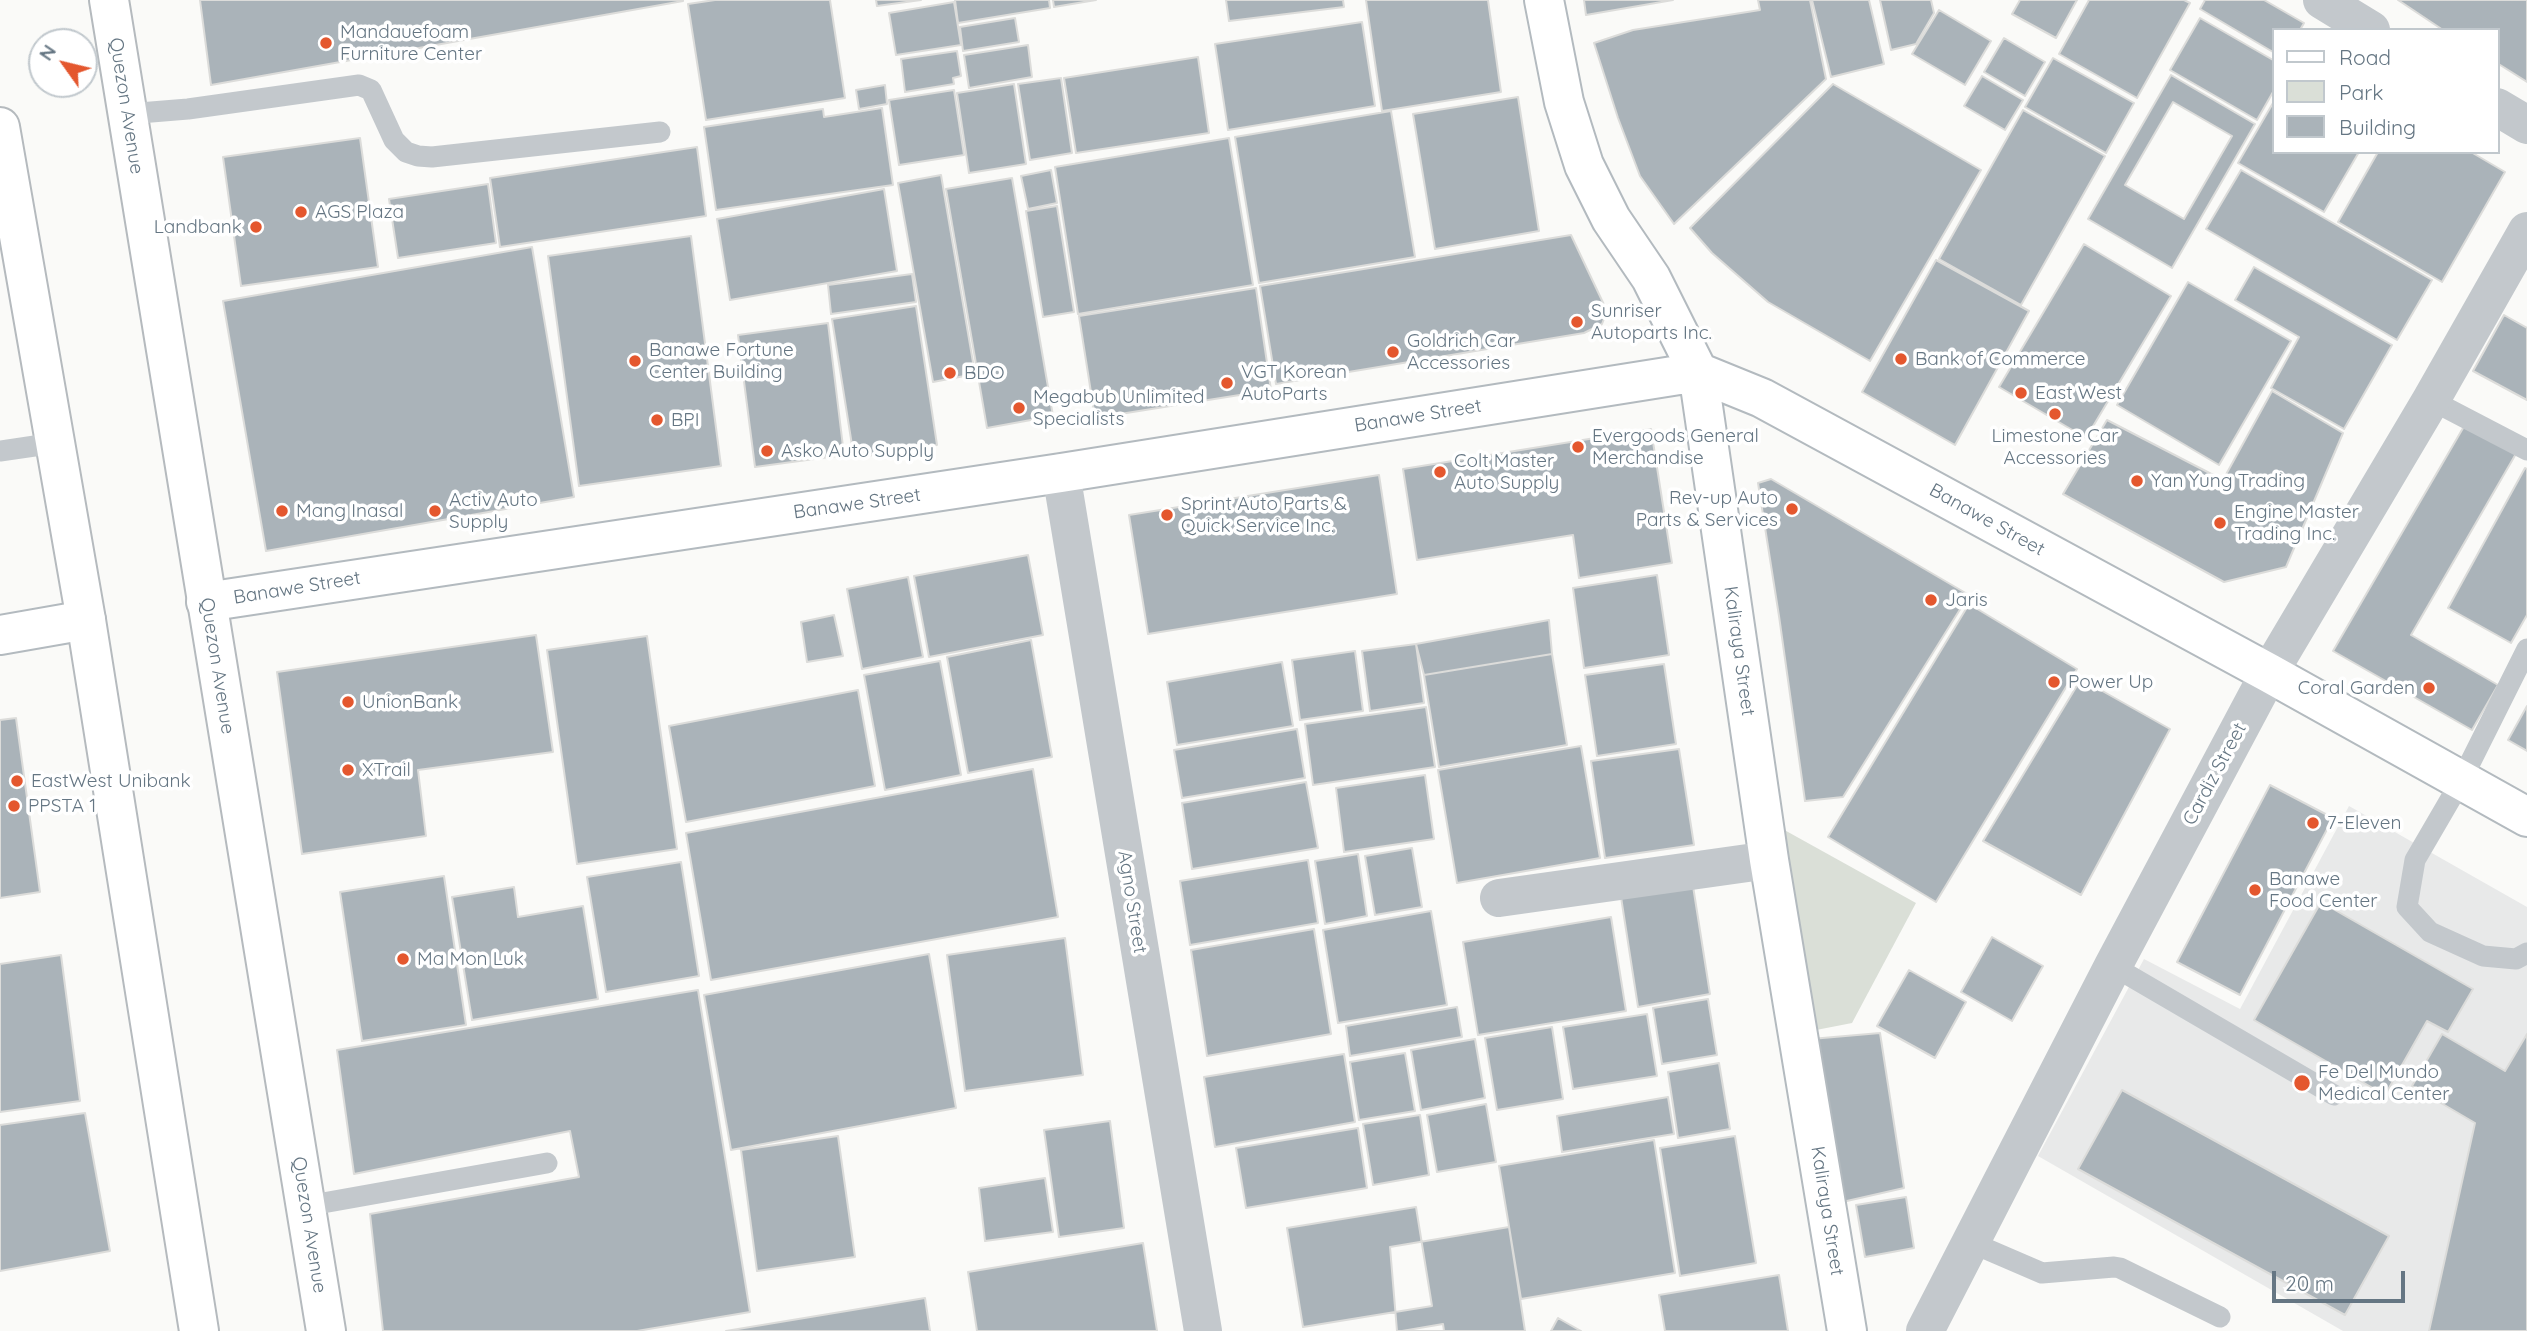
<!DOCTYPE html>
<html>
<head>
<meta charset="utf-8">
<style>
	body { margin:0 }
	#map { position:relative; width:2527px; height:1331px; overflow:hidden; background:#fafaf8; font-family:Quicksand,sans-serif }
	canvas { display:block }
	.legend { position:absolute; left:2272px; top:28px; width:228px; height:126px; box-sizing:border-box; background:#fff; border:2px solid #c1c8cd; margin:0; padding:9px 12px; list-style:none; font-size:21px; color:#657683 }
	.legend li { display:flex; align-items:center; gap:14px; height:35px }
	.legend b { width:35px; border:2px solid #c1c8cd }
	.north { position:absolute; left:28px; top:28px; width:70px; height:70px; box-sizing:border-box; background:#fff; border:2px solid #c1c8cd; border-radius:50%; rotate:304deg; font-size:19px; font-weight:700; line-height:28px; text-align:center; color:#657683 }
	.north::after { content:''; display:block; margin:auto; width:24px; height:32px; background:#e4572e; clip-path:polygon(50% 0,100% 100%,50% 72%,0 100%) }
	.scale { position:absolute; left:2272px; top:1271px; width:133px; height:32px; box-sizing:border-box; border:4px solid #657683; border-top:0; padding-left:9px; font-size:21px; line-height:24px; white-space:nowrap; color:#657683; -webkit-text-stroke:5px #fff; paint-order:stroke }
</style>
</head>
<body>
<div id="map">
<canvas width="2527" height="1331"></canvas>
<ul class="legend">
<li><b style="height:9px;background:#fff"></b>Road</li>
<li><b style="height:19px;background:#dadfd7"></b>Park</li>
<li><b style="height:19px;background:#aab3b9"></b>Building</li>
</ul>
<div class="north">N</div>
<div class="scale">20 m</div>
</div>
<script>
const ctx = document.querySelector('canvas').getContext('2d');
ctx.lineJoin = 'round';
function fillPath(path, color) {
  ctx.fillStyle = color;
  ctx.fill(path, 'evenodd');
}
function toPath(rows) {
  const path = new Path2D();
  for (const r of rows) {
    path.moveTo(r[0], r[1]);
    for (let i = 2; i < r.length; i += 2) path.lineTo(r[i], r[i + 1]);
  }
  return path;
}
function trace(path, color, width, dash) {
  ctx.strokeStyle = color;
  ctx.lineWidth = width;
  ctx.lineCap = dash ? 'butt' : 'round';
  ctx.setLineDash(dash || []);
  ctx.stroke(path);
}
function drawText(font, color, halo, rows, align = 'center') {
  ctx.font = font + ' Quicksand,sans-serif';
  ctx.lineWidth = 7;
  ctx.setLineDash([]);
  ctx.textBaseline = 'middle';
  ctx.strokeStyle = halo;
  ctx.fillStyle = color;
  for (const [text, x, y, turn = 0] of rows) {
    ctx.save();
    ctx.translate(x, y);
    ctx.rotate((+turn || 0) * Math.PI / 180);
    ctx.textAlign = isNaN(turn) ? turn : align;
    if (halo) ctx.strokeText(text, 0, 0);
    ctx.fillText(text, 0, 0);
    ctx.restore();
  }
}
fillPath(toPath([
	[2349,806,2527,907,2527,1331,2343,1331,2038,1156,2144,959,2240,1009]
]), '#e8e9e9');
fillPath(toPath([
	[1779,827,1916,903,1852,1023,1811,1031]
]), '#dadfd7');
const building = toPath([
	[200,0,683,0,683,1,211,85,200,0],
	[715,0,830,0,845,98,706,120,688,4,715,0],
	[876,0,921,0,877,6,876,0],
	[955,0,1049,0,1050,8,958,23,955,0],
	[1053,0,1096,0,1054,7,1053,0],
	[1226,0,1343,0,1344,7,1229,21,1226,0],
	[1366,0,1488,0,1501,92,1382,111,1366,0],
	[1584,0,1673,0,1586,15,1584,0],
	[1758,0,1810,0,1826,79,1674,224,1640,176,1618,118,1594,43,1633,30,1760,10,1758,0],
	[1812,0,1869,0,1884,64,1831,77,1812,0],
	[1880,0,1931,0,1934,13,1916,44,1891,50,1880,0],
	[2020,0,2077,0,2056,38,2012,14,2020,0],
	[2089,0,2184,0,2190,3,2137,98,2059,54,2089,0],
	[2205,0,2264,0,2304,23,2300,30,2273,30,2273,52,2200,9,2205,0],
	[2398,0,2527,0,2527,82,2497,63,2497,30,2443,30,2398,0],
	[954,2,961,45,896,55,889,13,954,2],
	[1939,10,1991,41,1965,85,1912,54,1939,10],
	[1015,18,1019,42,963,51,960,27,1015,18],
	[2200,18,2273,60,2273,92,2257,120,2170,70,2200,18],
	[1362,22,1375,106,1228,130,1215,44,1362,22],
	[2004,38,2045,62,2025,96,1984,72,2004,38],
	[1028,45,1032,77,969,88,964,55,1028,45],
	[957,51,961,76,953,78,954,84,905,92,901,59,957,51],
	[1198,57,1209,133,1076,153,1064,78,1198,57],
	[2053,58,2134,103,2106,153,2025,107,2053,58],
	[2171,75,2255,124,2172,268,2088,219,2171,75],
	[2173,102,2232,136,2184,219,2125,185,2173,102],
	[1982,76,2023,100,2005,130,1964,106,1982,76],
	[1061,78,1072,153,1030,160,1018,84,1061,78],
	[1014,84,1026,164,969,173,957,93,1014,84],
	[1833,84,1981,170,1870,361,1768,302,1712,253,1690,228,1833,84],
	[885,85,887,104,859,109,856,90,885,85],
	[954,90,964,155,899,165,889,100,954,90],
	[1518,97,1539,231,1435,249,1413,114,1518,97],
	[2273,103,2273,152,2359,152,2324,212,2238,163,2273,103],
	[882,108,893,185,716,210,704,127,823,109,824,117,882,108],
	[2023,110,2105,156,2021,305,1939,259,2023,110],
	[1391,111,1415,257,1259,283,1235,137,1391,111],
	[360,138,378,267,241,286,223,157,360,138],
	[1229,138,1253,285,1078,314,1055,167,1229,138],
	[697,147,706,216,500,247,490,178,697,147],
	[2378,152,2471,152,2505,172,2442,282,2338,222,2378,152],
	[1051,170,1057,203,1028,209,1021,176,1051,170],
	[2241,170,2432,280,2397,340,2206,229,2241,170],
	[941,175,975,374,933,382,898,183,941,175],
	[1012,178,1053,416,987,428,946,189,1012,178],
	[488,184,496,243,398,258,389,199,488,184],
	[884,189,897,271,730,300,717,219,884,189],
	[1057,206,1074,312,1043,317,1026,211,1057,206],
	[1571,235,1607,311,1602,324,1584,333,1276,384,1260,286,1571,235],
	[691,236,721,466,579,486,548,256,691,236],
	[2084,244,2171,296,2086,438,1999,387,2084,244],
	[532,247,574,497,266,551,223,301,532,247],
	[1936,260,2029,311,1955,445,1862,392,1936,260],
	[2254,267,2392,345,2344,429,2271,388,2299,337,2235,300,2254,267],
	[912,274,916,302,831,314,828,285,912,274],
	[2188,282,2291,341,2219,465,2117,405,2188,282],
	[1256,288,1271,390,1095,418,1079,316,1256,288],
	[916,306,937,445,854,458,832,319,916,306],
	[2504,315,2527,328,2527,400,2473,371,2504,315],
	[828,323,844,455,755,467,738,335,828,323],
	[2272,391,2343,433,2286,567,2224,582,2063,494,2107,420,2223,480,2272,391],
	[2466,423,2517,452,2411,635,2498,685,2472,730,2333,651,2466,423],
	[1651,429,1672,563,1579,578,1573,535,1417,560,1403,469,1651,429],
	[2525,468,2527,469,2527,615,2511,643,2448,608,2525,468],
	[1379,475,1397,594,1148,634,1129,515,1379,475],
	[1771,479,1969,595,1843,797,1805,801,1779,616,1758,483,1771,479],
	[1028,555,1043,635,929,657,914,576,1028,555],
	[1657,575,1669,655,1584,668,1573,588,1657,575],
	[908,577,923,657,862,669,847,589,908,577],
	[1969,604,2077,669,1936,902,1828,837,1969,604],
	[834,615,843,656,807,662,801,622,834,615],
	[1549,620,1552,654,1424,675,1416,644,1549,620],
	[536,635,553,752,418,770,426,836,302,854,277,672,536,635],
	[647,636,677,849,577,864,547,650,647,636],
	[1031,640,1052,757,968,773,947,657,1031,640],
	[1416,644,1424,703,1370,711,1362,651,1416,644],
	[1355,651,1363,711,1300,720,1292,660,1355,651],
	[1552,654,1567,745,1439,767,1424,675,1552,654],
	[940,661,961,775,885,790,864,675,940,661],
	[1282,662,1293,726,1177,745,1167,682,1282,662],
	[1664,664,1676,744,1597,756,1585,675,1664,664],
	[2081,679,2170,729,2081,895,1983,841,2081,679],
	[858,690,875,786,686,822,669,726,858,690],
	[2527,706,2527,751,2508,740,2527,706],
	[1426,707,1435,767,1313,785,1305,724,1426,707],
	[16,718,40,892,0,898,0,720,16,718],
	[1297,729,1305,778,1182,798,1174,750,1297,729],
	[1581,746,1600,858,1457,883,1438,770,1581,746],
	[1679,749,1694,845,1605,858,1591,761,1679,749],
	[1033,769,1058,917,711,980,686,833,1033,769],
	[1425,775,1434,839,1344,852,1336,788,1425,775],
	[1306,782,1318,848,1192,869,1182,803,1306,782],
	[2270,785,2333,818,2240,995,2177,962,2270,785],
	[1412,848,1422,907,1375,915,1365,856,1412,848],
	[1358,854,1367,916,1325,924,1315,861,1358,854],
	[1308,860,1318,923,1190,945,1180,881,1308,860],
	[681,862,699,976,606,992,587,877,681,862],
	[444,876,466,1025,362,1041,340,892,444,876],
	[1693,886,1710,994,1638,1007,1621,897,1693,886],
	[514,887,518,917,583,906,598,999,472,1020,452,897,514,887],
	[2321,902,2473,989,2448,1032,2427,1021,2385,1095,2254,1020,2321,902],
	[1431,911,1447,1005,1338,1023,1323,930,1431,911],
	[1611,917,1626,1011,1478,1035,1463,942,1611,917],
	[1314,929,1331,1034,1207,1056,1191,950,1314,929],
	[1992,937,2043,966,2012,1021,1961,992,1992,937],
	[1065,938,1083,1075,965,1091,947,955,1065,938],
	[929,954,956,1108,731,1150,704,995,929,954],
	[61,955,80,1101,0,1112,0,964,61,955],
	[1909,970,1966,1002,1935,1058,1877,1026,1909,970],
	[698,990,750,1312,637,1331,383,1331,370,1214,579,1177,570,1131,354,1174,337,1050,698,990],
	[1708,999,1717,1055,1662,1064,1653,1008,1708,999],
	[1457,1007,1462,1037,1350,1056,1346,1026,1457,1007],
	[1647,1014,1657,1076,1573,1089,1563,1027,1647,1014],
	[1552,1027,1563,1099,1497,1110,1485,1038,1552,1027],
	[1880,1033,1904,1188,1838,1203,1811,1039,1880,1033],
	[2442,1034,2505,1071,2527,1034,2527,1331,2429,1331,2475,1123,2412,1086,2442,1034],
	[1475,1039,1485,1098,1421,1110,1411,1050,1475,1039],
	[1405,1053,1415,1111,1359,1120,1350,1062,1405,1053],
	[1344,1054,1355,1122,1215,1147,1204,1077,1344,1054],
	[1719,1063,1730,1129,1678,1138,1668,1072,1719,1063],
	[2122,1090,2389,1236,2345,1315,2078,1169,2122,1090],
	[1668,1097,1674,1134,1562,1152,1557,1116,1668,1097],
	[1486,1104,1496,1162,1437,1172,1427,1115,1486,1104],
	[85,1113,110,1251,0,1271,0,1125,85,1113],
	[1420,1115,1429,1175,1373,1185,1363,1124,1420,1115],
	[1110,1121,1124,1228,1059,1237,1044,1130,1110,1121],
	[1358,1128,1367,1188,1246,1208,1236,1148,1358,1128],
	[838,1136,855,1257,757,1271,741,1150,838,1136],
	[1735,1136,1756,1263,1680,1276,1660,1148,1735,1136],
	[1654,1140,1675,1273,1521,1299,1499,1166,1654,1140],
	[1045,1178,1053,1232,985,1241,979,1188,1045,1178],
	[1906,1197,1914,1248,1865,1257,1856,1205,1906,1197],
	[1416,1207,1432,1306,1303,1327,1287,1228,1416,1207],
	[1509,1227,1525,1331,1397,1331,1390,1247,1509,1227],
	[1143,1243,1157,1331,977,1331,968,1272,1143,1243],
	[1779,1275,1788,1331,1665,1331,1659,1295,1779,1275],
	[925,1298,930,1331,726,1331,925,1298],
	[1558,1318,1581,1331,1551,1331,1558,1318],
	[1443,1324,1444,1331,1402,1331,1443,1324]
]);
fillPath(building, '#aab3b9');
trace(building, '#dcdcda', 2);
const secondary = toPath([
	[1544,0,1564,102,1584,165,1611,219,1651,278,1698,372,1769,860,1847,1331],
	[206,602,1061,473,1698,372,1762,398,2269,673,2527,817],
	[0,635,86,620]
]);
const primary = toPath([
	[109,0,326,1331],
	[0,127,86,620,199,1331]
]);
trace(secondary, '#b3babf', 42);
trace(primary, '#b5babe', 42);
trace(toPath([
	[127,114,188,109,359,85,371,90,394,140,406,152,418,156,432,157,660,132],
	[2431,400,2527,450],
	[0,451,55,443],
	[2527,649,2461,781,2415,860,2407,907,2430,932,2483,956,2516,959,2527,953],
	[2113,966,2334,1095],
	[306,1206,547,1163],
	[1970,1242,2042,1273,2114,1267,2120,1268,2220,1317]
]), '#c3c8cc', 21);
trace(toPath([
	[2322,0,2371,30],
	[2497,107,2527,125],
	[1061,473,1203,1331],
	[1499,898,1769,860],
	[1925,1331,2113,966,2269,673,2431,400,2527,231]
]), '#c3c8cc', 38);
trace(secondary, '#fff', 38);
trace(primary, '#fff', 38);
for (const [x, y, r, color] of [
	[326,43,7,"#e4572e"],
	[301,212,7,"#e4572e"],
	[256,227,7,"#e4572e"],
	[1577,322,7,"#e4572e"],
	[1393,352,7,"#e4572e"],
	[1901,359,7,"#e4572e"],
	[635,361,7,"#e4572e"],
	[950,373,7,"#e4572e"],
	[1227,383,7,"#e4572e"],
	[2021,393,7,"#e4572e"],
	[1019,408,7,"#e4572e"],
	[2055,414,7,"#e4572e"],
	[657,420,7,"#e4572e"],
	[1578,447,7,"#e4572e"],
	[767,451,7,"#e4572e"],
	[1440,472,7,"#e4572e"],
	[2137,481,7,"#e4572e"],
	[1792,509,7,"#e4572e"],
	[282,511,7,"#e4572e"],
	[435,511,7,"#e4572e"],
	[1167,515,7,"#e4572e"],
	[2220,523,7,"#e4572e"],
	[1931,600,7,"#e4572e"],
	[2054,682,7,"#e4572e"],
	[2429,688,7,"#e4572e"],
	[348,702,7,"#e4572e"],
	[348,770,7,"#e4572e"],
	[17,781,7,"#e4572e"],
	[14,806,7,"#e4572e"],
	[2313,823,7,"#e4572e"],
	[2255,890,7,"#e4572e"],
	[403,959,7,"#e4572e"],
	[2302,1083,9,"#e4572e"]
]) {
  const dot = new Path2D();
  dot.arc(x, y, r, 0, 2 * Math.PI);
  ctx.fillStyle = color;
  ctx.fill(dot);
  trace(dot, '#fff', 2.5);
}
drawText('19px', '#657683', '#fff', [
	["Mandauefoam",340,32],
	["Furniture Center",340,54],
	["AGS Plaza",315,212],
	["Landbank",242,227,"right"],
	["Sunriser",1591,311],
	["Autoparts Inc.",1591,333],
	["Goldrich Car",1407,341],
	["Accessories",1407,363],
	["Banawe Fortune",649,350],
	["Center Building",649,372],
	["Bank of Commerce",1915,359],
	["VGT Korean",1241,372],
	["AutoParts",1241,394],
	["BDO",964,373],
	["East West",2035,393],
	["Megabub Unlimited",1033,397],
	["Specialists",1033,419],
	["BPI",671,420],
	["Evergoods General",1592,436],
	["Merchandise",1592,458],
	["Limestone Car",2055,436,"center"],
	["Accessories",2055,458,"center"],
	["Asko Auto Supply",781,451],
	["Colt Master",1454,461],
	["Auto Supply",1454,483],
	["Yan Yung Trading",2151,481],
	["Rev-up Auto",1778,498,"right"],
	["Parts & Services",1778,520,"right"],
	["Activ Auto",449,500],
	["Supply",449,522],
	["Sprint Auto Parts &",1181,504],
	["Quick Service Inc.",1181,526],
	["Mang Inasal",296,511],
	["Engine Master",2234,512],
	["Trading Inc.",2234,534],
	["Jaris",1945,600],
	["Power Up",2068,682],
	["Coral Garden",2415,688,"right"],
	["UnionBank",362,702],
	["XTrail",362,770],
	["EastWest Unibank",31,781],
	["PPSTA 1",28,806],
	["7-Eleven",2327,823],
	["Banawe",2269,879],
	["Food Center",2269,901],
	["Ma Mon Luk",417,959],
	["Fe Del Mundo",2318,1072],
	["Medical Center",2318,1094]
], 'left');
drawText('19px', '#657683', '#fff', [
	["Quezon Avenue",126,106,81],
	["Banawe Street",1418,416,-9],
	["Banawe Street",857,504,-8],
	["Banawe Street",1987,520,29],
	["Banawe Street",297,588,-9],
	["Kaliraya Street",1739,651,82],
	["Quezon Avenue",217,666,81],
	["Cardiz Street",2215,774,-62],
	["Agno Street",1132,902,81],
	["Kaliraya Street",1827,1211,81],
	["Quezon Avenue",309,1225,81]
]);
</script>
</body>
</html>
